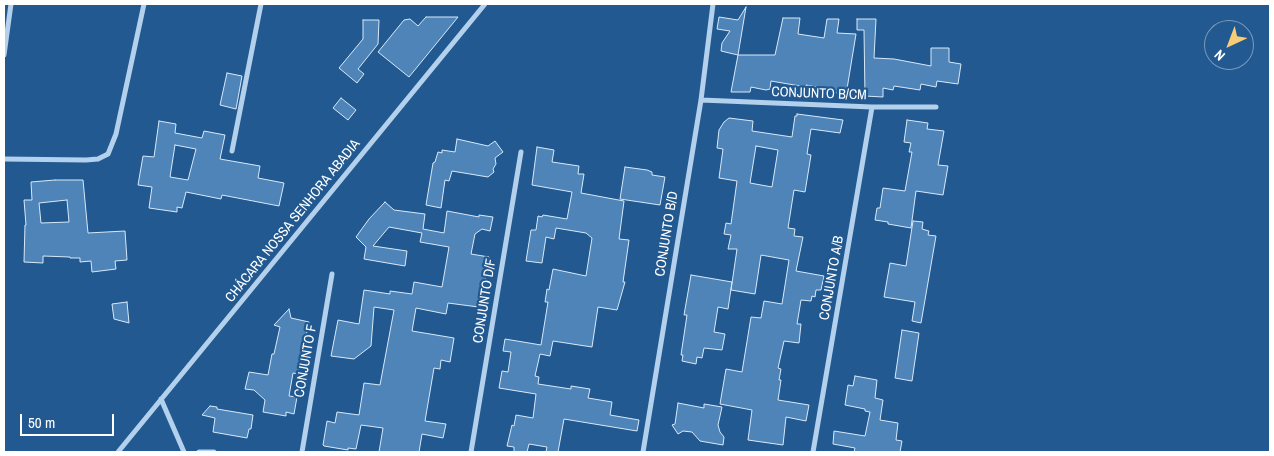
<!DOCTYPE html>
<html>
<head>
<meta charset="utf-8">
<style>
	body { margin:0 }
	#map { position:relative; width:1274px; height:456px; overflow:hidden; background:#225990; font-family:"Archivo Narrow",sans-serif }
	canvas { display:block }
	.frame { position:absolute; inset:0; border:5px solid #fff; pointer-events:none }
	.north { position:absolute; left:1204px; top:20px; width:50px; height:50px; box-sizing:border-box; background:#225990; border:1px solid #7a9bbc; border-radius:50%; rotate:223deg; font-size:14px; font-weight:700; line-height:20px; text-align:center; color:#fff }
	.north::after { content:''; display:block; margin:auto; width:18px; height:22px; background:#f8cb76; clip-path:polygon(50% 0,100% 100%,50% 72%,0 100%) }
	.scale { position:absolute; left:20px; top:414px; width:94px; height:22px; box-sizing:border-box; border:2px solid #fff; border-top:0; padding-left:6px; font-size:15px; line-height:18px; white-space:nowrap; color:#fff; -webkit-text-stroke:4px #225990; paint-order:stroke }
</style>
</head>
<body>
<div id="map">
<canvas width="1274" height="456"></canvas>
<div class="frame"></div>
<div class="north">N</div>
<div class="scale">50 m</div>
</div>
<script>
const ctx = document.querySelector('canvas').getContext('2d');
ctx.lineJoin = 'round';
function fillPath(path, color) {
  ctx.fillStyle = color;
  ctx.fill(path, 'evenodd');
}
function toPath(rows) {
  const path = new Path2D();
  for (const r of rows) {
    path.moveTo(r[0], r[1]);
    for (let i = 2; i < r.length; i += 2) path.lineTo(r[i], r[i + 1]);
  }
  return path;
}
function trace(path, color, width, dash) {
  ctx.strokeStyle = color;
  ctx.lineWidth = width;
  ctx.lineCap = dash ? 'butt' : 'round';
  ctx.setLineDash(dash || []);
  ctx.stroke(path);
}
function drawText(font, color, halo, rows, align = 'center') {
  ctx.font = font + ' "Archivo Narrow",sans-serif';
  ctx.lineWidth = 4.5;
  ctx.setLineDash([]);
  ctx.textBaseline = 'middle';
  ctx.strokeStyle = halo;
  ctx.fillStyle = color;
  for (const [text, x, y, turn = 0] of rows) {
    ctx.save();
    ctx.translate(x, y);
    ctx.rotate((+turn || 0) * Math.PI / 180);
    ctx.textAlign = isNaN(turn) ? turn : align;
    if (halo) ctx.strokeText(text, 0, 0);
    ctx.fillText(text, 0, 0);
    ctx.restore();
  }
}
const building = toPath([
	[746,7,738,55,721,51,722,43,730,31,717,29,719,17,738,20,746,7],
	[426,17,458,17,409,77,378,52,404,20,410,19,418,26,426,17],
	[783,18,800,18,798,34,824,38,827,19,839,19,837,33,856,34,846,95,828,91,828,89,806,85,806,87,771,81,770,89,766,90,751,87,750,92,731,92,738,55,775,55,783,18],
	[857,19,876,19,874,58,894,59,931,66,931,48,949,48,949,62,961,64,958,84,937,81,936,87,921,84,920,90,894,86,893,90,883,88,883,97,865,96,864,30,857,30,857,19],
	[363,20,379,20,378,44,358,69,364,74,357,83,339,68,363,39,363,20],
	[227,73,242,76,236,109,220,105,227,73],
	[341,98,356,110,348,120,333,108,341,98],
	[797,114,843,120,840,133,811,129,807,154,811,155,805,192,794,190,788,228,795,229,794,236,803,237,796,271,824,276,821,290,816,290,815,297,812,296,811,301,801,300,797,324,801,324,799,343,784,341,778,368,781,369,779,380,781,380,778,400,809,405,806,421,786,417,783,445,748,440,752,410,720,404,726,369,742,372,751,317,761,318,764,301,782,304,789,260,761,255,755,294,731,290,737,249,728,249,731,235,724,234,726,223,731,224,737,181,719,178,723,149,717,148,719,130,724,122,729,118,753,121,752,131,792,137,795,116,797,116,797,114],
	[756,146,778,150,772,187,750,183,756,146],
	[907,120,928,123,927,129,944,131,938,165,948,166,943,195,916,191,911,228,888,224,888,222,875,220,877,208,880,208,883,188,905,191,912,152,909,152,911,143,904,142,907,120],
	[159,121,176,124,175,133,202,138,204,131,225,135,220,159,260,166,258,178,284,183,279,206,222,195,221,199,186,192,182,208,177,207,177,212,149,208,152,187,138,185,143,156,154,157,159,121],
	[175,145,196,149,188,180,170,177,175,145],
	[457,139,488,146,495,141,503,152,495,158,496,164,493,169,494,172,488,177,452,171,449,181,445,180,441,208,426,205,433,163,435,162,438,152,442,153,442,150,455,152,457,139],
	[537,147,554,150,552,162,579,166,578,174,584,174,581,193,624,201,619,239,629,240,623,282,625,282,617,310,598,307,592,347,553,341,550,356,540,354,535,376,539,377,538,384,571,389,571,386,590,389,588,398,612,402,610,415,639,420,637,431,564,419,558,452,546,452,547,447,529,444,527,452,514,452,514,447,507,446,512,425,514,426,516,415,533,418,536,394,499,388,502,371,508,372,511,352,503,351,505,339,541,345,548,302,545,302,547,289,549,290,553,269,586,276,592,238,586,233,556,228,554,239,546,237,542,263,526,261,531,230,536,230,538,216,542,217,543,215,567,219,572,192,532,185,537,147],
	[625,167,647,170,652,172,652,175,665,177,660,205,620,199,625,167],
	[55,180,83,180,88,233,125,231,127,260,115,261,116,269,92,272,91,261,80,262,80,258,70,258,70,257,43,256,43,263,24,262,25,225,26,225,24,200,32,200,31,182,55,180],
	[67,200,69,222,41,223,39,203,67,200],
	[385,202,394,210,425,214,423,229,444,233,447,211,479,217,479,215,493,217,490,231,482,229,475,234,471,254,489,257,483,292,489,293,486,308,448,303,446,314,416,308,412,331,454,338,450,362,441,360,440,369,434,368,425,421,446,424,443,438,422,434,419,452,379,452,383,428,361,425,356,449,348,448,348,450,324,446,323,445,327,421,335,423,337,412,359,415,364,383,380,385,394,310,374,307,371,346,354,359,331,356,338,320,359,324,364,290,390,294,390,291,412,294,414,282,442,287,449,247,420,242,422,233,389,227,373,246,407,251,405,266,364,259,366,247,356,237,369,219,385,202],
	[913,221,923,222,922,229,929,231,928,235,936,236,921,323,912,321,915,302,884,297,890,263,906,266,913,221],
	[691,275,732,282,728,309,718,307,714,332,725,334,722,350,704,348,702,358,697,357,696,364,682,361,683,355,681,355,687,315,684,315,691,275],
	[127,302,129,323,114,319,112,304,127,302],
	[289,309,291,318,309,322,298,374,293,373,289,396,297,397,294,414,286,412,286,416,263,412,265,400,254,390,245,389,249,372,268,375,272,354,274,354,280,327,274,325,289,309],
	[902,330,919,333,912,381,895,378,902,330],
	[855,376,877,380,875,398,883,400,880,420,898,423,896,440,902,441,900,452,854,452,855,448,833,444,834,431,865,436,870,412,865,411,865,409,845,405,848,385,853,386,855,376],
	[678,403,704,408,704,404,722,407,718,425,720,432,724,437,723,445,700,441,692,432,683,431,678,434,672,425,675,424,678,403],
	[210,406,217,407,217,409,253,415,251,429,249,429,247,438,213,432,215,418,202,415,210,406]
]);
fillPath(building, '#4f84b8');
trace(building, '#d8e9f9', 1);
trace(toPath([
	[4,55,11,4],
	[701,100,872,107,936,107],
	[232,151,261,4],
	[4,159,86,160,98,159,108,154,116,134,144,4],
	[161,399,184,452],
	[118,452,485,4],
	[199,452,214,452],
	[302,452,332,274],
	[471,452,521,152],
	[643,452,701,100,713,4],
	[813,452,872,107]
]), '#b3d0ec', 5);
drawText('14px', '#fff', '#225990', [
	["CONJUNTO B/CM",819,94,2],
	["CHÁCARA NOSSA SENHORA ABADIA",293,221,-51],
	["CONJUNTO B/D",667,234,-81],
	["CONJUNTO A/B",832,278,-80],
	["CONJUNTO D/F",485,301,-81],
	["CONJUNTO F",306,361,-80]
]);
</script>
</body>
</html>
